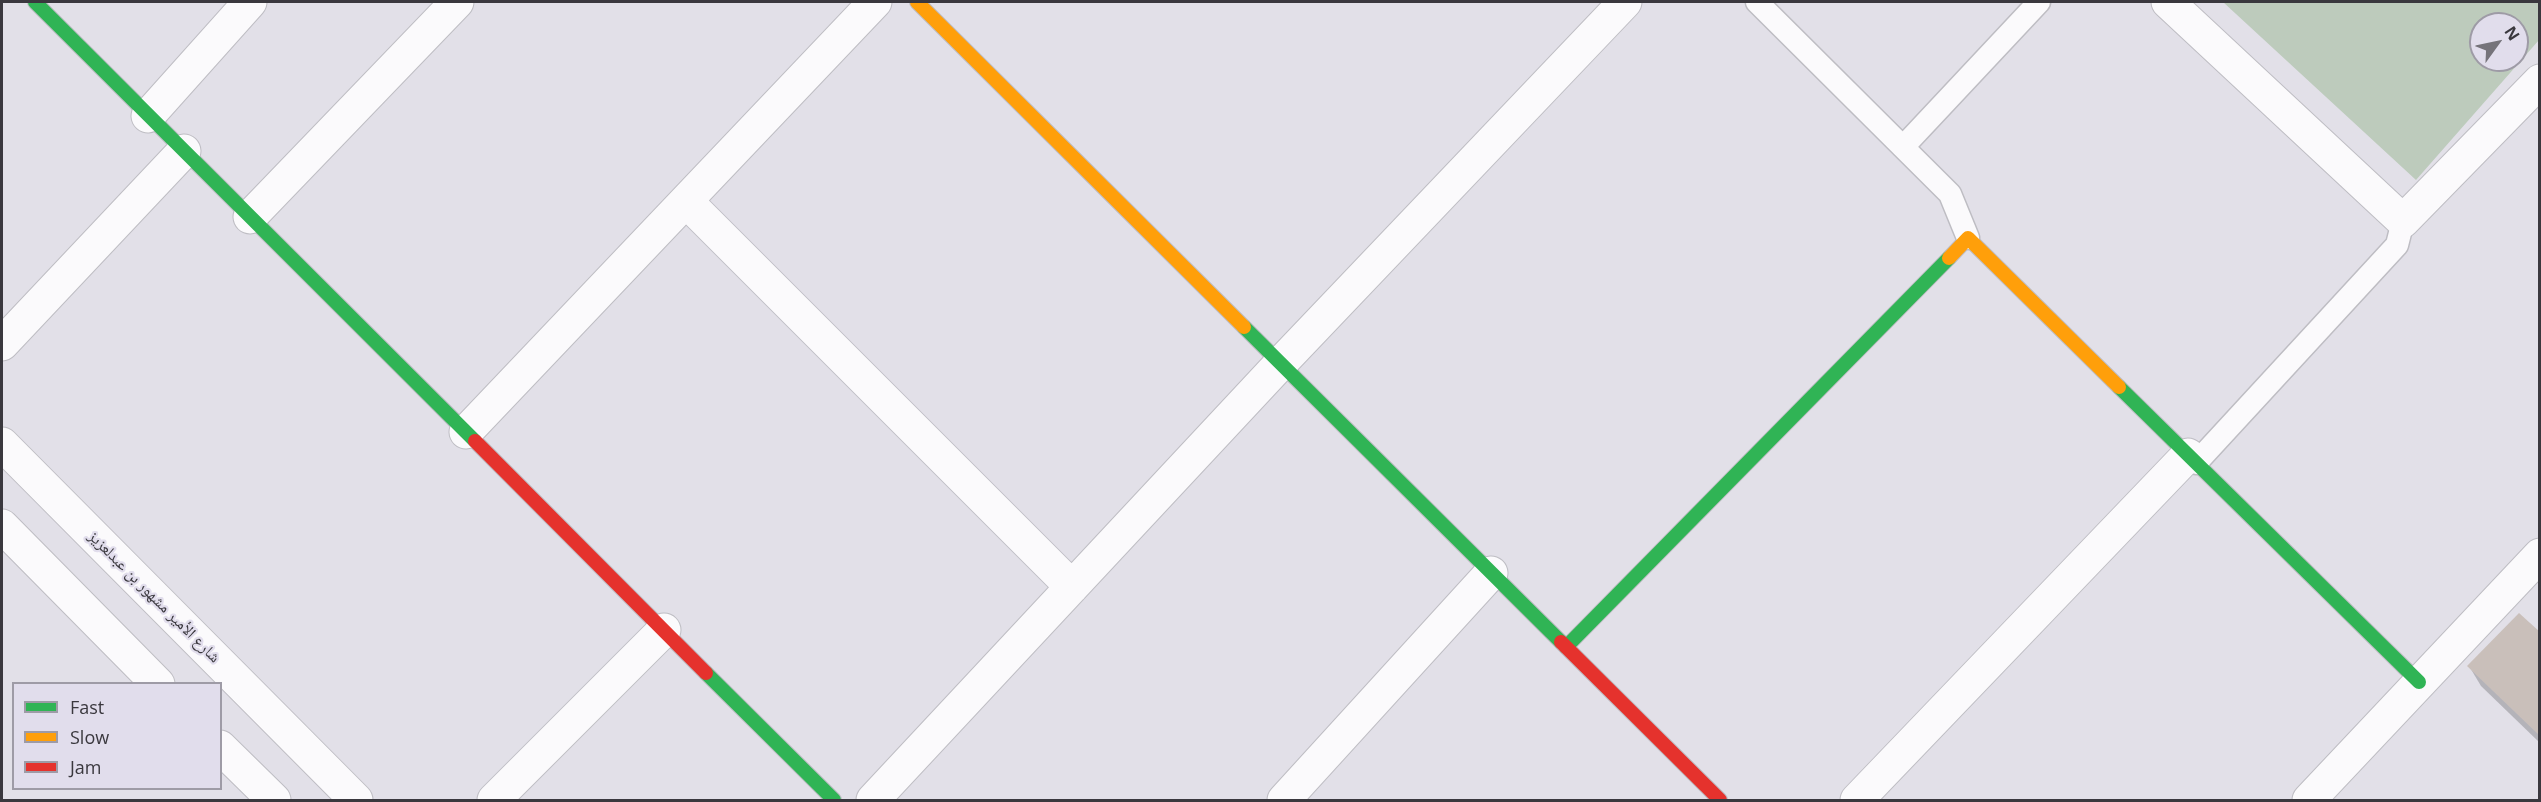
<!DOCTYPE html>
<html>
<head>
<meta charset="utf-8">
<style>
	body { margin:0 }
	#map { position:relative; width:2541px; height:802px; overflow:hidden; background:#e2e0e8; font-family:"Open Sans",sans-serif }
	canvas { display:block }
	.frame { position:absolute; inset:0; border:3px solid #3a383e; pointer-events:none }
	.legend { position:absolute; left:12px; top:682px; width:210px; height:108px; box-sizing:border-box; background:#e1ddec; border:2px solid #9e9ba6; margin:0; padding:8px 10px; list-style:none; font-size:18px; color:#3a383e }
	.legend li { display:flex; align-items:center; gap:12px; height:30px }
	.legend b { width:30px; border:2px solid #9e9ba6 }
	.north { position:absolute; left:2469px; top:12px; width:60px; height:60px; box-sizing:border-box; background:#e1ddec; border:2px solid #9e9ba6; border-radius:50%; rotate:57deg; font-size:16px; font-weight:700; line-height:24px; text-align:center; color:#3a383e }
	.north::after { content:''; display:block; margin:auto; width:21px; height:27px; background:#75737a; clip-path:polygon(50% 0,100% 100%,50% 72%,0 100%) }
</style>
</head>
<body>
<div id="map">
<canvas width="2541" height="802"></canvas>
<div class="frame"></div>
<ul class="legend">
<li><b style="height:8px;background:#30b455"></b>Fast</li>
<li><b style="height:8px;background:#ff9f0a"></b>Slow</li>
<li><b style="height:8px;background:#e5322d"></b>Jam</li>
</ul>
<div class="north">N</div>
</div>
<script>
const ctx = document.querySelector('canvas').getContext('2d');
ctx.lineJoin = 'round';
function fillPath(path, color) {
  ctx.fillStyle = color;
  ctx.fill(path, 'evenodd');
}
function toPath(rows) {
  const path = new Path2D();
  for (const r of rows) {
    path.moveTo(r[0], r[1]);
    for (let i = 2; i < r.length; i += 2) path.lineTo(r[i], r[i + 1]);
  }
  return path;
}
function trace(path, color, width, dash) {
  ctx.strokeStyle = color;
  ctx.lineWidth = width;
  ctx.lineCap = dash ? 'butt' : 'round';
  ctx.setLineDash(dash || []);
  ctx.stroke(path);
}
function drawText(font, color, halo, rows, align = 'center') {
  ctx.font = font + ' "Open Sans","Noto Naskh Arabic",sans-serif';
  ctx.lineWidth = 4.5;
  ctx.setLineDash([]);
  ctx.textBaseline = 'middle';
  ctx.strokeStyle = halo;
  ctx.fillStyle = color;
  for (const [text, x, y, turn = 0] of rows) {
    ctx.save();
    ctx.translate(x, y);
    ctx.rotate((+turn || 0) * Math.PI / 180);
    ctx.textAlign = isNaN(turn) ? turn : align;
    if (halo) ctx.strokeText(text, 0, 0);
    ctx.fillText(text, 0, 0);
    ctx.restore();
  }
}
fillPath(toPath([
	[2223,2,2539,2,2539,40,2416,180],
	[2481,24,2517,24,2517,60,2481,60]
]), '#bdcbbc');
fillPath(toPath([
	[2540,635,2540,743,2481,686,2469,666]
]), '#0003');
fillPath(toPath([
	[2519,613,2540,632,2540,736,2467,666]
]), '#c9bfba');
const lane = toPath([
	[1757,2,1950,194,1968,238],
	[1903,147,2039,2],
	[2196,463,2397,245,2403,221]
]);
const street = toPath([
	[2168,2,2403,221,2540,81],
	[148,116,250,2],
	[686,201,1072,587],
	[250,217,457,2],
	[2,344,184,151],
	[466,432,875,2],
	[2,444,356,800],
	[2,526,158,684],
	[220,747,274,800],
	[494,800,664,630],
	[873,800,1280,364,1625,2],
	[1284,800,1491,573],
	[1857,800,2188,455],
	[2309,800,2540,555]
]);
const fast = toPath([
	[35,2,475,441],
	[1244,327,1561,642],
	[2119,387,2419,682],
	[1566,647,1949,258],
	[706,673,834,800]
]);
const slow = toPath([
	[917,2,1244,327],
	[1949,258,1968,238,2119,387]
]);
const jam = toPath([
	[475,441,706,673],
	[1561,642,1720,800]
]);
trace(lane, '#bebdc3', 25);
trace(street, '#bebdc3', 35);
trace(fast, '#bebdc3', 16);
trace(slow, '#bebdc3', 16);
trace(jam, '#bebdc3', 16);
trace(lane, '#fbfafc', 22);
trace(street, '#fbfafc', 33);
trace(fast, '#30b455', 14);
trace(slow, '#ff9f0a', 14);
trace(jam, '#e5322d', 14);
drawText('16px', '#3a383e', '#e1ddec', [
	["شارع الأمير مشهور بن عبدلعزيز",154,597,45]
]);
</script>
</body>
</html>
